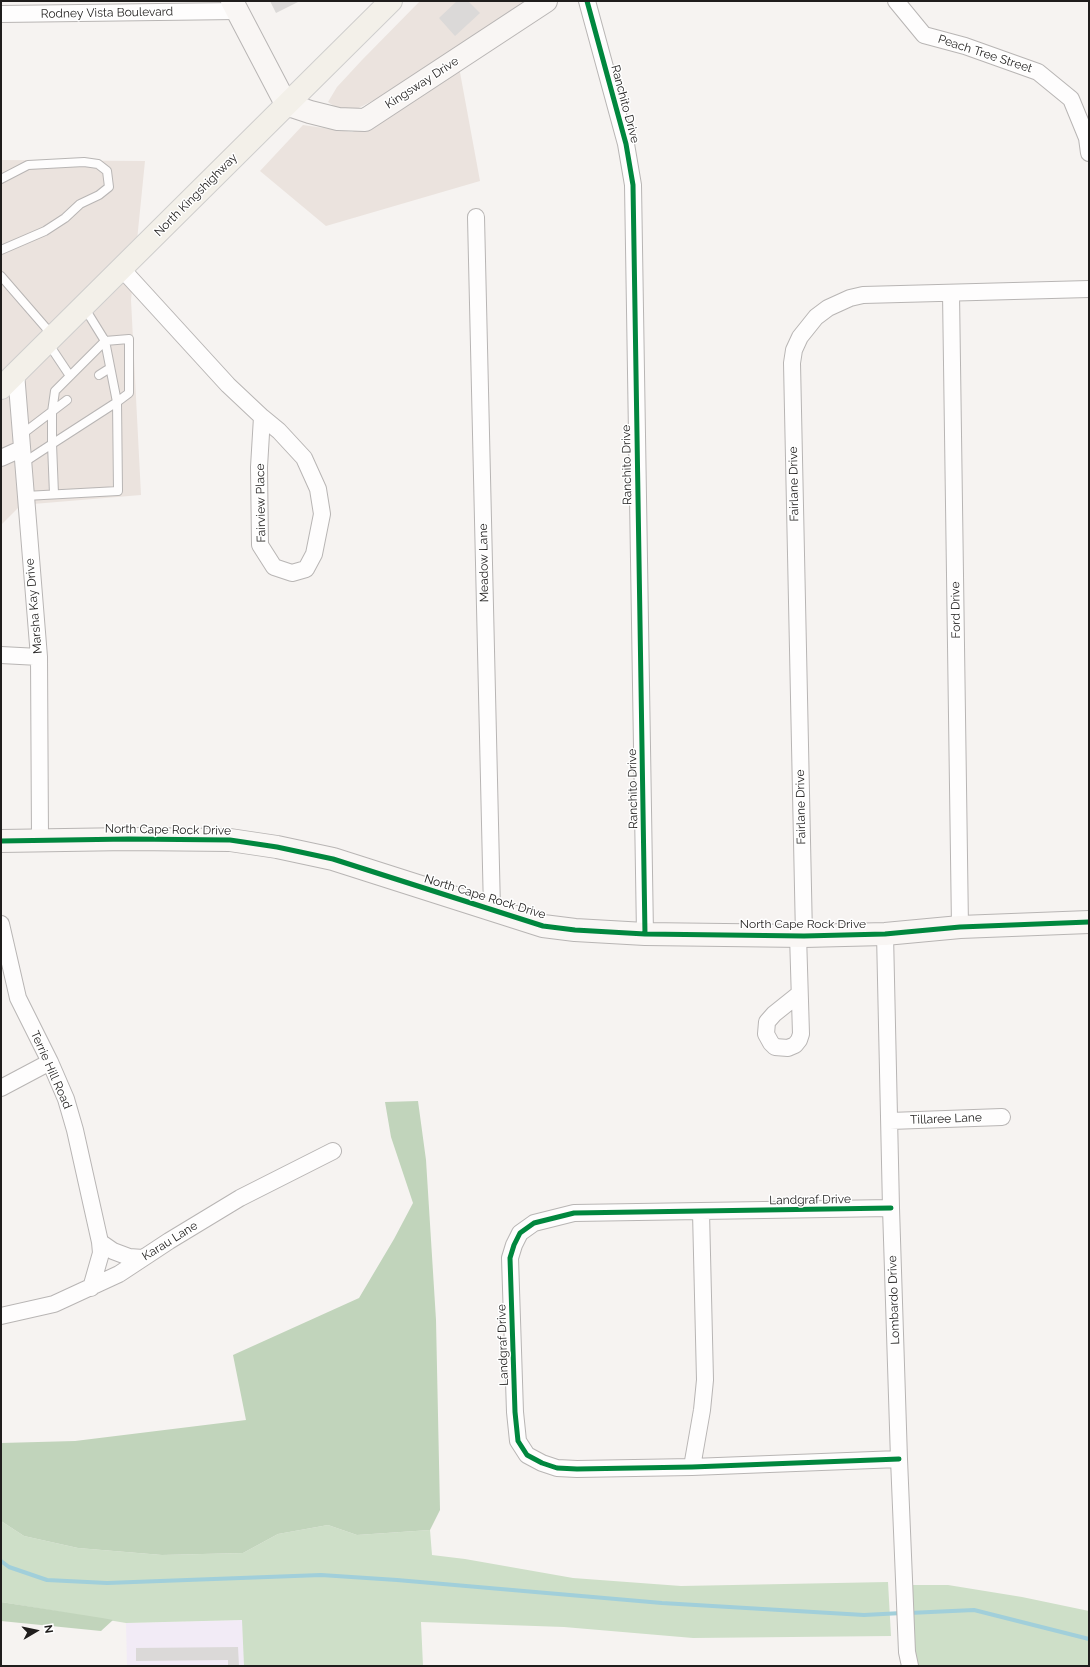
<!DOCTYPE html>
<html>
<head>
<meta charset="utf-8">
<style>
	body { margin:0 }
	#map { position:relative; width:1090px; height:1667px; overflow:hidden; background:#f6f3f1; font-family:Raleway,sans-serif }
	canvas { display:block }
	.frame { position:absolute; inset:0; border:2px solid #1f1d1c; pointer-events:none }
	.north { position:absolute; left:16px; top:1611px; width:40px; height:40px; -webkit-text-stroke:3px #fff; paint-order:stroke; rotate:81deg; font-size:11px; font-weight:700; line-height:16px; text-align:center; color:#1f1d1c }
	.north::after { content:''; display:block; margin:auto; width:14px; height:18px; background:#1f1d1c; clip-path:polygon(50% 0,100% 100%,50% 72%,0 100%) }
</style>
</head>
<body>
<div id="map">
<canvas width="1090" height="1667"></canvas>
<div class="frame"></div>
<div class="north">N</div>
</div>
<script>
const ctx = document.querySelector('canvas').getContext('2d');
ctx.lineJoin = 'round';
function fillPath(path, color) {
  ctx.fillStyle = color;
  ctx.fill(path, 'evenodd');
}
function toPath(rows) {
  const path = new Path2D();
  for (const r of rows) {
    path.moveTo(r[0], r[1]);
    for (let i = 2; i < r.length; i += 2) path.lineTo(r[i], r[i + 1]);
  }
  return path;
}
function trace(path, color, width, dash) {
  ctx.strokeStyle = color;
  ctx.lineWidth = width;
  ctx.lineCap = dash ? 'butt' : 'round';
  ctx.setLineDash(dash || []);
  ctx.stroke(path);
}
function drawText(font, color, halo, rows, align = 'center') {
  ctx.font = font + ' Raleway,sans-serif';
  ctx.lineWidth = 3;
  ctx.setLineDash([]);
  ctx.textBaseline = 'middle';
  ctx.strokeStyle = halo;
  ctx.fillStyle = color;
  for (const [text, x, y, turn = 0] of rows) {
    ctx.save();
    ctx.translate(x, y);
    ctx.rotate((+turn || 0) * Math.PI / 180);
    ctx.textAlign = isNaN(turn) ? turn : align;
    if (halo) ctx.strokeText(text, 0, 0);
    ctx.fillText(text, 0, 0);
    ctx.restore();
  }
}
fillPath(toPath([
	[420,1,531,1,393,90,351,112,337,108,328,102,337,87,362,60],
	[459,67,480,181,326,226,260,171,303,125,352,132,377,123],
	[1,160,145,161,131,300,141,495,21,505,1,525]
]), '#ebe3de');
fillPath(toPath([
	[243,1620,244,1666,127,1666,126,1623]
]), '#f2ebf6');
fillPath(toPath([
	[1,1521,24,1536,78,1548,162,1555,243,1553,278,1534,328,1525,357,1535,430,1530,432,1555,465,1559,573,1578,681,1586,888,1582,891,1636,693,1638,564,1627,421,1622,423,1666,244,1666,242,1620,126,1623,1,1602],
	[912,1585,948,1585,1022,1597,1089,1611,1089,1666,917,1666,913,1655]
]), '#cedfc8');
fillPath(toPath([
	[418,1101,426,1160,436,1320,440,1510,430,1530,357,1535,328,1525,278,1534,243,1553,162,1555,78,1548,24,1536,1,1521,1,1443,75,1441,246,1420,233,1355,359,1298,394,1239,413,1203,391,1137,385,1102],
	[1,1602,102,1618,113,1620,101,1631,1,1621]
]), '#c1d4bb');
trace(toPath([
	[1,1561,9,1567,47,1580,107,1583,321,1575,397,1580,662,1603,864,1615,902,1613],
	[909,1613,974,1610,1089,1639]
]), '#a1cfda', 4);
fillPath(toPath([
	[270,1,300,1,276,13],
	[457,1,468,1,480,13,455,36,439,18],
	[238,1647,239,1666,228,1666,228,1660,136,1661,136,1648]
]), '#dbd9d8');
const lane = toPath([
	[1,179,28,165,84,162,98,164,107,171,109,187,99,195,80,204,65,218,45,231,1,250],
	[1,276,53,336],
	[129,339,129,393,117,402,105,341,129,339],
	[48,343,70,376],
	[99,375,110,368],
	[21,435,67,400],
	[23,463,52,444,54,494],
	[25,496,118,491,117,402,52,444,52,412,55,391,105,341,84,307]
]);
const street = toPath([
	[587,1,626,144,633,185,645,934],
	[896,1,924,35,965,46,1038,72,1071,99,1087,138,1089,153],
	[1,14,237,11],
	[476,217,492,910],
	[122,269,228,385,262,417,279,431,304,458,318,489,322,514,314,554,306,569,292,573,274,567,260,545,259,467,262,417],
	[951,293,960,927],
	[16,373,39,657,40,840],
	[1,458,21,449],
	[1,655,39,657],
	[1,924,18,998,50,1062,66,1099,75,1130,100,1242,101,1253,91,1288],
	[885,934,891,1208,899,1459,907,1652,910,1666],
	[798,935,801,1034,799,1040,795,1045,788,1048,775,1047,771,1043,766,1034,767,1022,774,1014,799,994],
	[804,936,792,363,794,350,800,337,816,317,828,308,850,298,863,295,1089,289],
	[1,1088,50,1062],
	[890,1121,1002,1117],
	[891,1208,574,1213,534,1223,520,1233,514,1245,510,1258,515,1412,518,1441,527,1455,542,1463,557,1468,577,1469,692,1467,899,1459],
	[100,1242,113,1251,129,1257,143,1258],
	[1,1316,54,1304,119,1274,169,1241,240,1198,333,1151],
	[692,1467,702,1410,705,1380,701,1212]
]);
const secondary = toPath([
	[232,1,286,104,310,112,338,119,365,120,546,1],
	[1,841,129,839,230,840,277,847,333,859,543,926,575,930,645,934,804,936,885,934,960,927,1089,922]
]);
const primary = toPath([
	[1,388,391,1]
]);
trace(lane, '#b8b5b4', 10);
trace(street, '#b8b5b4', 18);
trace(secondary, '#b8b5b4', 24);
trace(primary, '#cfcecd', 24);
trace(lane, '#fefdfd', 8);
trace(street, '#fefdfd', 16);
trace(secondary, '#f9f6f4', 22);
trace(primary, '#f3f0e9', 22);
trace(toPath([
	[587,1,626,144,633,185,645,934],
	[1,841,129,839,230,840,277,847,333,859,543,926,575,930,645,934,804,936,885,934,960,927,1089,922],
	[891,1208,574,1213,534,1223,520,1233,514,1245,510,1258,515,1412,518,1441,527,1455,542,1463,557,1468,577,1469,692,1467,899,1459]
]), '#00873e', 5);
drawText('12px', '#1f1d1c', '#fff', [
	["Rodney Vista Boulevard",107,13,-1],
	["Peach Tree Street",985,54,18],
	["Kingsway Drive",422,83,-33],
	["Ranchito Drive",625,104,75],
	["North Kingshighway",196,195,-45],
	["Ranchito Drive",627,465,-91],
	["Fairlane Drive",794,484,-91],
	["Fairview Place",261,503,-91],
	["Meadow Lane",484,563,-91],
	["Marsha Kay Drive",34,606,-95],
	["Ford Drive",956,610,-91],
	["Ranchito Drive",633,789,-91],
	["Fairlane Drive",801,807,-91],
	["North Cape Rock Drive",168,830,1],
	["North Cape Rock Drive",485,897,17],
	["North Cape Rock Drive",803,924],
	["Terrie Hill Road",51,1070,66],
	["Tillaree Lane",946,1119,-2],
	["Landgraf Drive",810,1200,-1],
	["Karau Lane",170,1241,-32],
	["Lombardo Drive",894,1300,-92],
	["Landgraf Drive",503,1345,-92]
]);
</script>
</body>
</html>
